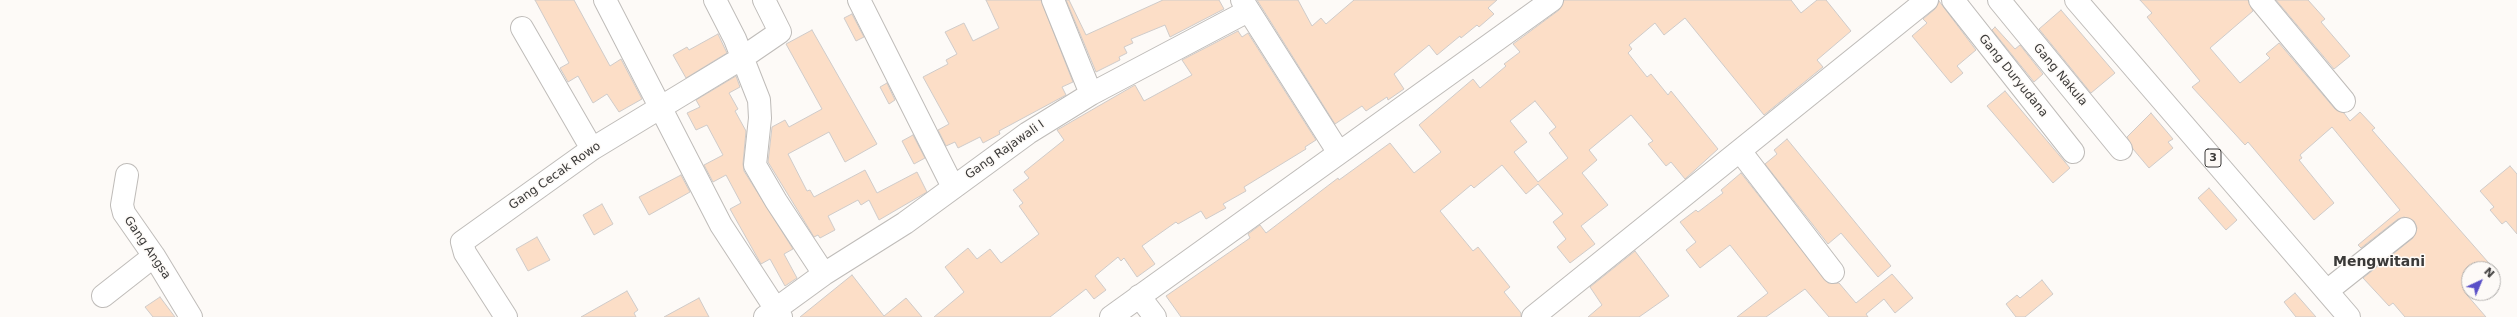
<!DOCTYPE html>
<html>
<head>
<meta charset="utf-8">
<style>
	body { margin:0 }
	#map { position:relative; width:2517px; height:317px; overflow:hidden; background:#fdfaf7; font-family:"DejaVu Sans",sans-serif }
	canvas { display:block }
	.north { position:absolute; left:2461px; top:261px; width:40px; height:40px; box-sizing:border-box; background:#fdfaf7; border:1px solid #afadab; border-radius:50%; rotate:44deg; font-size:11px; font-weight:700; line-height:16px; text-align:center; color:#3a3938 }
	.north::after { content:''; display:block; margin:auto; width:14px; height:18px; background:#594fc7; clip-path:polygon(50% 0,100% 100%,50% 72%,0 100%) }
</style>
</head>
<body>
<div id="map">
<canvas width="2517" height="317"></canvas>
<div class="north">N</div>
</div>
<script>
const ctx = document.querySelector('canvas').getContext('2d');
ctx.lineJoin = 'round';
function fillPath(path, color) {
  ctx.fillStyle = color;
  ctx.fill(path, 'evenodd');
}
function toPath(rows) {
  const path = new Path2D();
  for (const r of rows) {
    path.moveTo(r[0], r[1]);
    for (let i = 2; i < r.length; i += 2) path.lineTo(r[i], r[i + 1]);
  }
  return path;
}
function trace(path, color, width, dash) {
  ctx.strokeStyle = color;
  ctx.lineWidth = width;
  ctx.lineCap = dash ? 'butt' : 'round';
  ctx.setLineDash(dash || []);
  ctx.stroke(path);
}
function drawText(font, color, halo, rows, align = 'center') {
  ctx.font = font + ' "DejaVu Sans",sans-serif';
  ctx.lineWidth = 3;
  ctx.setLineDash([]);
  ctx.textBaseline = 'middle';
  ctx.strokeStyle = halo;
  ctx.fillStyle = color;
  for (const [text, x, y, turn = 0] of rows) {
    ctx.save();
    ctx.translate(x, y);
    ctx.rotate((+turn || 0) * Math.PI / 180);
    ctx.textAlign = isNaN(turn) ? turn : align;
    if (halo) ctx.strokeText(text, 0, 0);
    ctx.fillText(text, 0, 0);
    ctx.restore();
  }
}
const building = toPath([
	[535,0,574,0,610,66,621,59,642,99,619,112,607,94,593,103,578,76,568,82,560,68,569,63,535,0],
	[986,0,1041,0,1073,82,1062,87,1066,95,999,131,1000,134,983,143,980,137,958,148,955,142,946,146,938,130,949,124,923,77,948,64,946,60,957,54,945,32,964,23,973,41,999,28,986,0],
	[1066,0,1069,0,1086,35,1163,0,1219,0,1224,9,1170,37,1165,25,1131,39,1133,43,1124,47,1127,53,1119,57,1120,60,1096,72,1066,0],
	[1257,0,1298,0,1312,26,1321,18,1326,24,1354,0,1497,0,1488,8,1494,14,1479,27,1477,25,1461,38,1460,36,1437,55,1429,45,1394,74,1404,89,1388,100,1387,97,1366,111,1362,106,1335,124,1257,0],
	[1564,0,1791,0,1801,13,1817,0,1826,0,1851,31,1817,60,1823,67,1764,115,1685,18,1664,35,1655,23,1629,45,1632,49,1628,53,1647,77,1651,74,1668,95,1671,91,1718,149,1685,179,1671,162,1666,166,1648,144,1653,141,1631,115,1589,150,1597,160,1582,173,1608,205,1581,226,1595,244,1570,263,1557,247,1566,239,1553,222,1563,214,1538,184,1526,194,1502,165,1474,188,1471,185,1440,211,1473,251,1478,247,1510,287,1504,292,1521,313,1521,317,1181,317,1166,296,1250,238,1248,234,1260,225,1266,233,1338,178,1339,180,1390,143,1414,173,1441,152,1419,125,1473,79,1480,88,1506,66,1504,64,1520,52,1513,44,1559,10,1564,0],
	[1535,101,1556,127,1549,133,1568,158,1538,182,1514,152,1527,142,1510,121,1535,101],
	[2140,0,2248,0,2253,11,2210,48,2240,83,2270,58,2266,54,2279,43,2335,109,2344,113,2350,121,2360,112,2375,128,2372,130,2495,270,2493,272,2493,269,2469,269,2469,293,2467,295,2486,317,2405,317,2393,303,2389,306,2363,278,2413,238,2417,228,2414,221,2404,217,2398,219,2361,248,2358,245,2400,210,2332,127,2300,155,2302,158,2299,160,2334,203,2314,220,2248,142,2245,145,2192,87,2200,81,2147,17,2152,13,2140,0],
	[2276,0,2308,0,2325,19,2321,22,2350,56,2334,69,2276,0],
	[1939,1,1976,50,1957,66,1963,73,1951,83,1912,36,1927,23,1923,19,1935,9,1939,1],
	[2061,10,2115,73,2091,93,2039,29,2061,10],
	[852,14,864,37,856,41,844,18,852,14],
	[1995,27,2015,49,2020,45,2043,74,2034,82,1992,30,1995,27],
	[812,30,877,144,845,162,829,132,788,154,807,191,810,190,814,197,865,170,877,193,917,172,927,192,879,220,869,200,861,205,858,200,828,216,835,230,820,238,818,235,814,237,768,162,772,127,785,120,789,127,822,109,786,44,812,30],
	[1238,31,1242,37,1248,33,1316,140,1305,147,1306,149,1244,187,1246,191,1223,204,1226,208,1206,219,1201,211,1178,224,1176,222,1142,246,1155,264,1137,277,1124,258,1121,261,1118,257,1095,276,1106,290,1094,299,1086,289,1050,317,934,317,964,292,945,267,968,248,977,259,990,249,1001,263,1039,234,1019,206,1023,203,1013,190,1029,178,1024,172,1064,140,1057,130,1135,85,1144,101,1192,75,1182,60,1238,31],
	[718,34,727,53,686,78,673,55,687,47,689,50,718,34],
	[736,76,740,87,729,93,738,109,735,111,746,131,743,164,744,171,793,249,784,254,797,278,785,286,770,259,761,264,730,209,741,203,726,175,713,182,704,165,723,155,707,125,696,130,687,113,700,107,696,100,736,76],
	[887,83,895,100,889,104,880,87,887,83],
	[2005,91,2070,168,2053,183,1987,106,2005,91],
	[2151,113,2173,139,2168,142,2173,148,2149,168,2133,149,2127,137,2151,113],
	[913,135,925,158,914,164,902,141,913,135],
	[1787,139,1891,266,1878,277,1841,233,1828,244,1765,164,1777,154,1774,150,1787,139],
	[2510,166,2517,174,2517,234,2506,221,2502,224,2490,210,2494,207,2480,191,2510,166],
	[1741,173,1828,283,1839,283,1856,303,1892,274,1913,298,1895,313,1884,299,1866,314,1868,317,1829,317,1805,289,1766,317,1737,317,1768,293,1730,245,1700,268,1686,250,1696,242,1680,222,1696,210,1698,212,1723,193,1721,190,1741,173],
	[681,175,690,192,649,215,639,197,681,175],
	[2209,188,2237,220,2226,230,2198,198,2209,188],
	[602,204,613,224,594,235,583,215,602,204],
	[537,237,550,260,528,271,516,249,537,237],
	[1635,251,1669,296,1639,317,1588,317,1602,305,1590,287,1635,251],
	[852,275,884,316,906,298,922,317,800,317,852,275],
	[2042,280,2053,294,2025,317,2016,317,2006,304,2017,295,2020,298,2042,280],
	[627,291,638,310,634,313,636,317,581,317,627,291],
	[2295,293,2316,317,2296,317,2284,302,2295,293],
	[160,297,175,317,153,317,145,307,160,297],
	[699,298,709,317,664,317,699,298]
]);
fillPath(building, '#fcdec7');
trace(building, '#cfcbc9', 1);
const minor = toPath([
	[605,0,721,225,781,317],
	[715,0,735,39,759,100,760,118,755,165,776,201,824,274],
	[859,0,953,187],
	[1053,0,1091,94],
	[1242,0,1339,153],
	[1953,0,2073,152],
	[1999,0,2121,149],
	[2260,0,2344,101],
	[522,28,592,149],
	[1740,151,1833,272],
	[127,175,122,205,124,213,154,256,191,317],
	[2327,291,2405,229],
	[103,296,154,256],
	[1139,296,1155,317],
	[506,317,465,253,462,242,592,149,742,58,780,32,764,0],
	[765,317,824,274,905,223,1028,133,1091,94,1248,11],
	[1111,317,1552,0],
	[1533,317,1927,0]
]);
const highway = toPath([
	[2076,0,2349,317]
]);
trace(minor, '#bfbcb9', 24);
trace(highway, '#bfbcb9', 24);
trace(minor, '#fff', 22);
trace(highway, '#fff', 22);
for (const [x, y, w] of [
	[2213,158,16]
]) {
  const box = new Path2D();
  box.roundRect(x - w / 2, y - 9, w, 18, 3);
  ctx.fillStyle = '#fdfaf7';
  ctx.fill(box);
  trace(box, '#3a3938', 1);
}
drawText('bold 11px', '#3a3938', null, [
	["3",2213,158]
]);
drawText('12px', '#3a3938', '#fdfaf7', [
	["Gang Nakula",2060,75,50],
	["Gang Duryudana",2013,76,51],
	["Gang Rajawali I",1005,150,-35],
	["Gang Cecak Rowo",555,176,-35],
	["Gang Angsa",147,248,56]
]);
drawText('bold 14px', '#3a3938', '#fdfaf7', [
	["Mengwitani",2379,262]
]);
</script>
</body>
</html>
